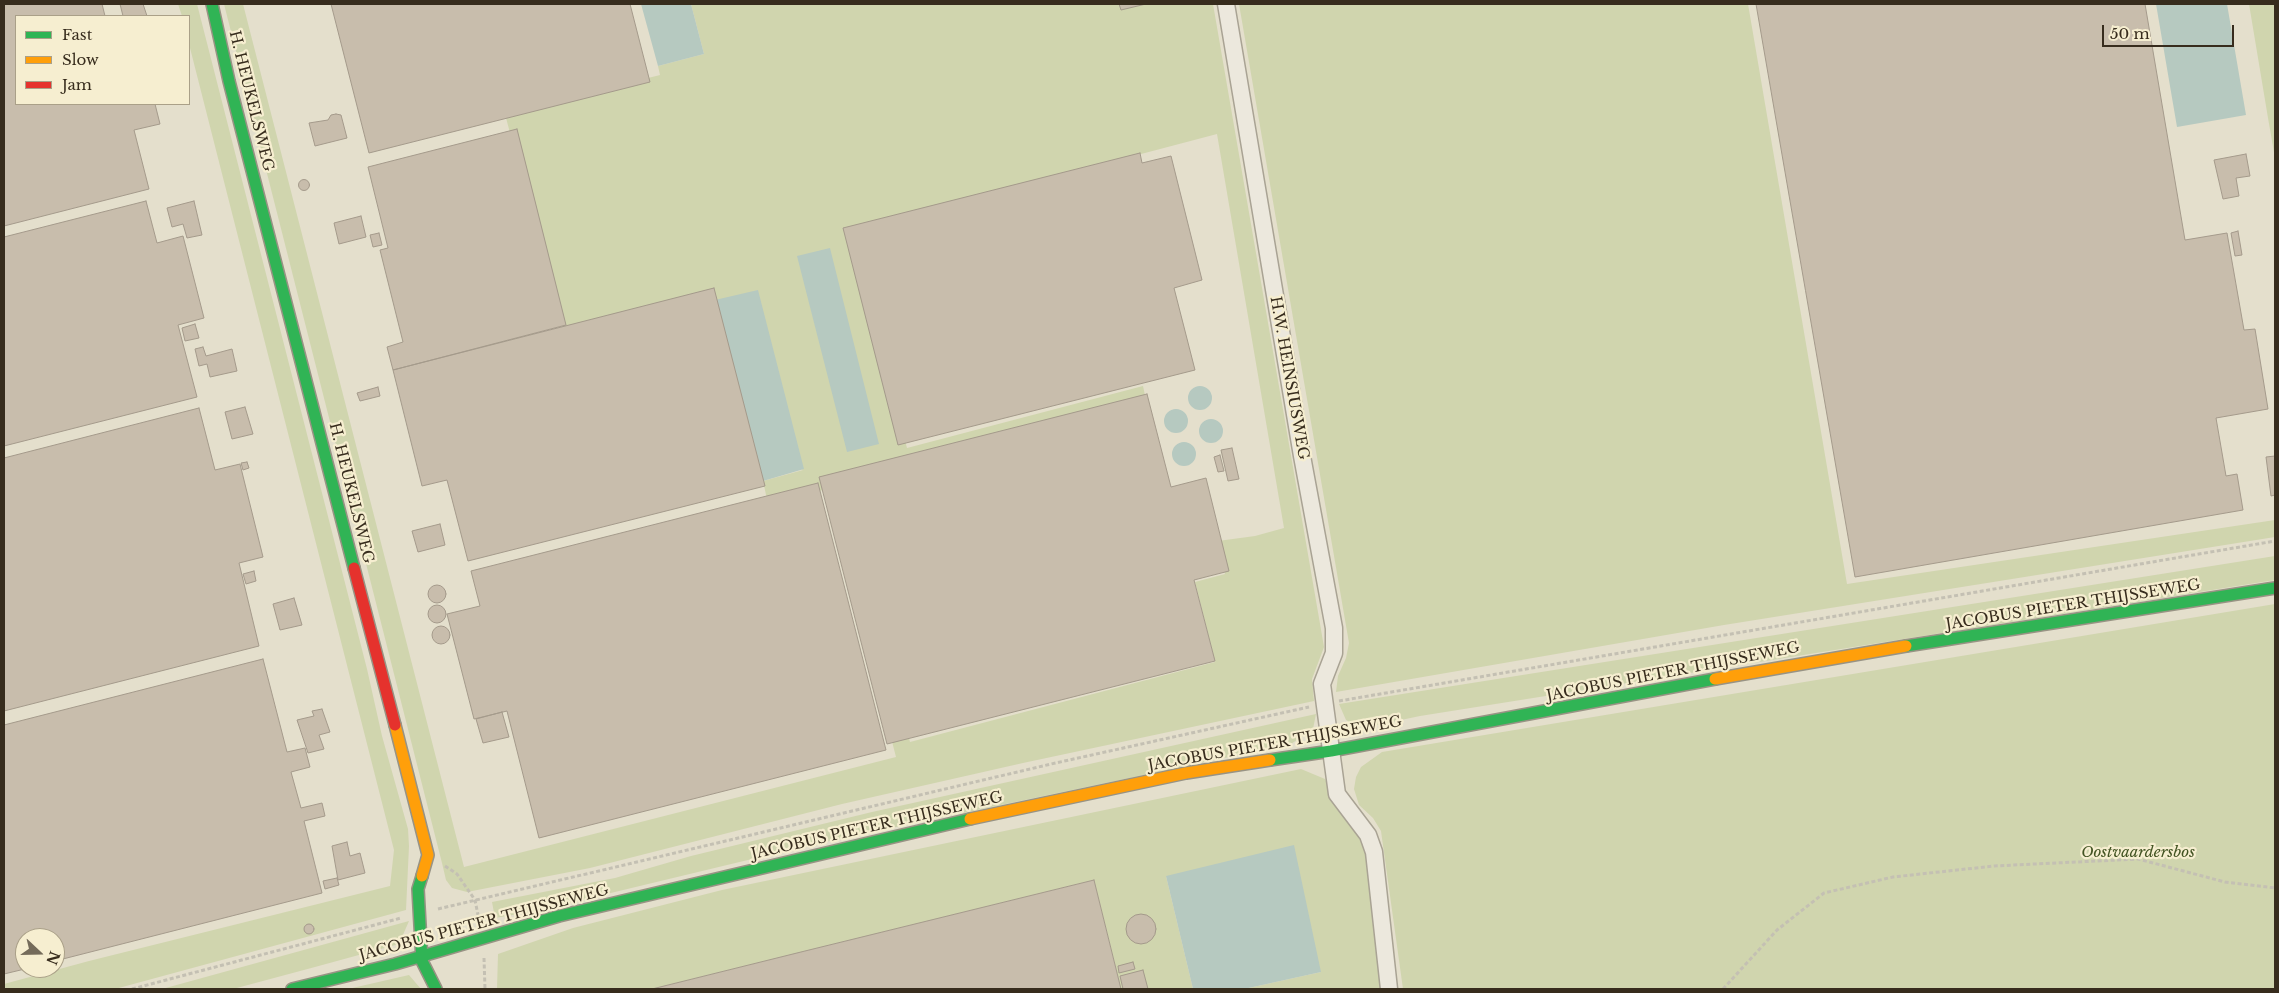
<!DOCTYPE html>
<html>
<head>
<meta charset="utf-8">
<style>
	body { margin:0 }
	#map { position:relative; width:2279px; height:993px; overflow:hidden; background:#e4dfcc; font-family:"Libre Baskerville",serif }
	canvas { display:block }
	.frame { position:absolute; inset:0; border:5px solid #372c1d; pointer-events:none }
	.legend { position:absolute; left:15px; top:15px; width:175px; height:90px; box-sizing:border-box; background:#f6eed0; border:1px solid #aaa088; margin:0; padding:6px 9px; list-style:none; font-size:15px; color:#372c1d }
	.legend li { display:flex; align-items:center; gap:10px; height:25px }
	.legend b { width:25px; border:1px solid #aaa088 }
	.north { position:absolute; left:15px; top:928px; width:50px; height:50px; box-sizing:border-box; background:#f6eed0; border:1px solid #aaa088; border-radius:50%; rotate:111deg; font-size:14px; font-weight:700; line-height:20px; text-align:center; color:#372c1d }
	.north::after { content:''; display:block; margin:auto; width:18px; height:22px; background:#746b5a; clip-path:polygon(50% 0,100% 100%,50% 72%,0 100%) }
	.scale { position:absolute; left:2102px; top:25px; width:132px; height:22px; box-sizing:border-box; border:2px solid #372c1d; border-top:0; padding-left:6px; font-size:15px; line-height:18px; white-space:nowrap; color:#372c1d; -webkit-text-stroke:4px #f6eed0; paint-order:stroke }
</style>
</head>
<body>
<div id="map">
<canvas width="2279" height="993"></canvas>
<div class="frame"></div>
<ul class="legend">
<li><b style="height:6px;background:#30b455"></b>Fast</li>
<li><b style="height:6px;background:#ff9f0a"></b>Slow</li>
<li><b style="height:6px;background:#e5322d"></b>Jam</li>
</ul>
<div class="north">N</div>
<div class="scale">50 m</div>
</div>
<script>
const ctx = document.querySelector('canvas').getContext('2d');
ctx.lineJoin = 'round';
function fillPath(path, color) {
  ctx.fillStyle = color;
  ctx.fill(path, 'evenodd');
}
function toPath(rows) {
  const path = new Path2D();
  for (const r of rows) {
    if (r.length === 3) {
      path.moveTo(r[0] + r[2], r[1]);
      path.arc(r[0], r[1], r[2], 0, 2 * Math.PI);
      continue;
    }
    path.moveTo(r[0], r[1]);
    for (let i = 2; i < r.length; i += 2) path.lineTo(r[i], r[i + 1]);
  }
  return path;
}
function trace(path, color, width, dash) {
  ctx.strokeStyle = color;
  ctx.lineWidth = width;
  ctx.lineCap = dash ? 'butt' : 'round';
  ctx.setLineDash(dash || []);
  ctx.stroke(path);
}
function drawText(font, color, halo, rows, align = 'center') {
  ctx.font = font + ' "Libre Baskerville",serif';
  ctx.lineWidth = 4.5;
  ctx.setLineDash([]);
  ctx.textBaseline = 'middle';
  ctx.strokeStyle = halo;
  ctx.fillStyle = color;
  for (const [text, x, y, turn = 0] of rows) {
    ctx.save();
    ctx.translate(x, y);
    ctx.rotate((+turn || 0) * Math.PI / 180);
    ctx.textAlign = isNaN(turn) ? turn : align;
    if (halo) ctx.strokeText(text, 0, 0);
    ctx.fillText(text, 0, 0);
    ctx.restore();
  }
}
fillPath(toPath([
	[178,4,197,4,367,669,382,736,408,829,409,846,406,910,115,989,4,989,4,984,89,961,390,886,394,850,189,44,189,16,182,16],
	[224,4,243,4,464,867,896,757,827,489,768,504,763,481,803,470,565,340,505,114,660,75,658,66,704,54,691,4,1213,4,1324,647,1312,679,1314,701,1023,763,842,804,590,868,467,892,452,888,446,880,442,863],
	[1217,134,1284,528,1255,536,1218,541,1225,574,1195,582,1215,662,910,742,841,481,1146,400,1143,386,907,448,849,231],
	[1239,4,1748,4,1847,584,2275,520,2275,537,1724,625,1336,692,1338,676,1346,658,1349,643],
	[2249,4,2275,4,2275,158,2268,118],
	[2275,556,2275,580,1420,716,1368,727,1354,725,1346,720,1339,704],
	[2275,604,2275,989,1403,989,1381,831,1373,818,1359,805,1354,789,1356,777,1361,767,1382,752],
	[1316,714,1313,729,1291,744,806,846,536,911,495,918,492,902,615,878,691,856,872,812],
	[1301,769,1325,779,1341,812,1364,840,1380,927,1385,989,1244,989,1321,972,1166,876,1193,989,1121,989,1094,880,652,989,497,989,498,954,573,928,722,890],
	[409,921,399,944,315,967,233,989,162,989],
	[409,975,421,989,348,989]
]), '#d0d5ae');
fillPath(toPath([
	[641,4,691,4,704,54,658,66],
	[2156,4,2227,4,2246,115,2177,127],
	[830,248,879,444,847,452,797,256],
	[758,290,804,469,763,481,715,300],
	[1200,398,12],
	[1176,421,12],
	[1211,431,12],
	[1184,454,12],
	[1294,845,1321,972,1244,989,1193,989,1166,876]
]), '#b6c9c0');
const building = toPath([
	[4,4,102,4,105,16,16,16,16,104,155,104,160,124,134,130,149,189,4,226,4,4],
	[120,4,143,4,147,16,123,16,120,4],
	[331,4,630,4,650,82,369,153,331,4],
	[1119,4,1146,4,1121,10,1119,4],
	[1756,4,2145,4,2185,240,2227,233,2244,330,2255,329,2268,409,2216,418,2226,476,2237,474,2243,510,1855,577,1756,4],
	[336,114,341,115,347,138,315,146,309,123,328,120,331,115,336,114],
	[517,129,566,325,393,370,387,347,403,342,380,250,388,248,368,167,517,129],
	[1140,153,1142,163,1171,156,1202,280,1174,288,1195,370,898,445,843,228,1140,153],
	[2246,154,2250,176,2236,178,2239,196,2223,199,2214,160,2246,154],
	[304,185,5.5],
	[146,201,157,243,183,236,204,318,178,325,197,397,4,446,4,237,146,201],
	[194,201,202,235,187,238,183,224,172,227,167,208,194,201],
	[361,216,366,237,339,244,334,223,361,216],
	[2238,231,2242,255,2235,256,2231,233,2238,231],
	[379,233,382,245,373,247,370,235,379,233],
	[714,288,765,486,468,561,447,480,422,486,393,370,714,288],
	[195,324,199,338,185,341,182,328,195,324],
	[203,347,206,356,232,349,237,371,210,377,207,364,199,366,195,349,203,347],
	[378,387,380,396,360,401,357,393,378,387],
	[1147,394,1171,487,1206,478,1229,571,1194,580,1215,661,887,744,819,477,1147,394],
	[245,407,253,434,232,439,225,412,245,407],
	[199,408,215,470,240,464,263,557,239,563,259,646,4,711,4,458,199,408],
	[1232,448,1239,479,1228,481,1221,450,1232,448],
	[1220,455,1224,471,1218,472,1214,457,1220,455],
	[2275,456,2275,495,2271,496,2266,457,2275,456],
	[247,462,249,468,243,470,241,463,247,462],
	[818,483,886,750,539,838,507,711,474,719,447,614,480,606,471,571,818,483],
	[440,524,445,545,418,552,412,531,440,524],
	[254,571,256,581,246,584,243,574,254,571],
	[437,594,9],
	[294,598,302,625,280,630,273,604,294,598],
	[437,614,9],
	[441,635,9],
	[263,659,287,752,305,748,310,767,291,772,301,808,322,803,325,816,304,821,322,893,55,961,55,938,25,938,25,968,29,968,4,974,4,725,263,659],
	[322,709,330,732,319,735,324,749,308,753,297,720,314,716,312,711,322,709],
	[502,712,509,737,483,743,476,719,502,712],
	[347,842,350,856,360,853,365,873,338,880,332,846,347,842],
	[337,878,339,885,325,889,323,881,337,878],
	[1094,880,1121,989,652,989,805,951,1094,880],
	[1141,929,15],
	[309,929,5],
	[1133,962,1135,969,1119,973,1118,966,1133,962],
	[1143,970,1148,989,1123,989,1120,976,1143,970]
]);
fillPath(building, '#c8bdac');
trace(building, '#a49a8b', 1);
const street = toPath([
	[1226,4,1302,456,1334,628,1334,653,1322,684,1337,794,1368,835,1374,852,1389,989]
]);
const fast = toPath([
	[212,4,229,81,354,568],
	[1906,646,2275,588],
	[1270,760,1331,751,1715,679],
	[422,876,418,889,422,961,436,989],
	[292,989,395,964,559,916,970,819]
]);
const slow = toPath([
	[1715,679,1906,646],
	[395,725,428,855,422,876],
	[970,819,1186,773,1270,760]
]);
const jam = toPath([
	[354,568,395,725]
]);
trace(street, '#a9a394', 19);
trace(fast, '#989384', 14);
trace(slow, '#989384', 14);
trace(jam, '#989384', 14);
trace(toPath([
	[1339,701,2275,541],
	[445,866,457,874,475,900,479,920],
	[438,909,1051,764,1309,707],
	[484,958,485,989],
	[132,989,401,918],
	[1723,989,1777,930,1824,893,1893,877,1994,866,2138,859,2225,882,2275,888]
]), '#c4c0b3', 3, [4, 2.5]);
trace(street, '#ece8dd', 16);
trace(fast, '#30b455', 11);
trace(slow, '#ff9f0a', 11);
trace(jam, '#e5322d', 11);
drawText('15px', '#372c1d', '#f6eed0', [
	["H. HEUKELSWEG",251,101,76],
	["H.W. HEINSIUSWEG",1289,378,80],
	["H. HEUKELSWEG",351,493,76],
	["JACOBUS PIETER THIJSSEWEG",2073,605,-9],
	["JACOBUS PIETER THIJSSEWEG",1673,672,-11],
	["JACOBUS PIETER THIJSSEWEG",1275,744,-10],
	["JACOBUS PIETER THIJSSEWEG",877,826,-13],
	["JACOBUS PIETER THIJSSEWEG",484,923,-15]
]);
drawText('italic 15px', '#435423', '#f6eed0', [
	["Oostvaardersbos",2138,853]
]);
</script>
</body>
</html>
